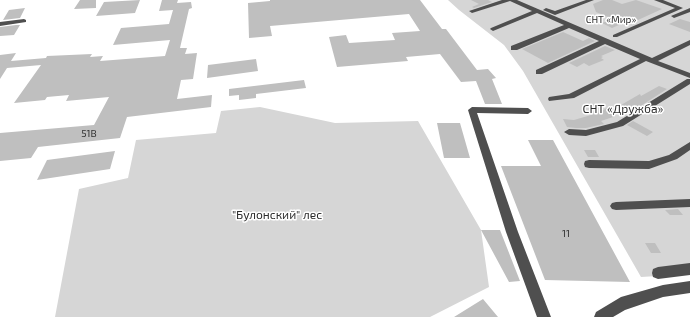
<!DOCTYPE html>
<html>
<head>
<meta charset="utf-8">
<style>
	body { margin:0 }
	canvas { display:block; background:#fff }
</style>
</head>
<body>
<canvas width="690" height="317"></canvas>
<script>
const ctx = document.querySelector('canvas').getContext('2d');
ctx.lineJoin = 'round';
function fillPath(path, color) {
  ctx.fillStyle = color;
  ctx.fill(path, 'evenodd');
}
function toPath(rows) {
  const path = new Path2D();
  for (const r of rows) {
    path.moveTo(r[0], r[1]);
    for (let i = 2; i < r.length; i += 2) path.lineTo(r[i], r[i + 1]);
  }
  return path;
}
function drawText(font, color, halo, rows, align = 'center') {
  ctx.font = font + ' "Exo 2",sans-serif';
  ctx.lineWidth = 3;
  ctx.setLineDash([]);
  ctx.textBaseline = 'middle';
  ctx.strokeStyle = halo;
  ctx.fillStyle = color;
  for (const [text, x, y, turn = 0] of rows) {
    ctx.save();
    ctx.translate(x, y);
    ctx.rotate((+turn || 0) * Math.PI / 180);
    ctx.textAlign = isNaN(turn) ? turn : align;
    if (halo) ctx.strokeText(text, 0, 0);
    ctx.fillText(text, 0, 0);
    ctx.restore();
  }
}
fillPath(toPath([
	[448,0,690,0,690,274,641,277,523,71,504,45,459,10],
	[260,107,335,123,418,121,481,230,489,287,430,317,55,317,79,189,128,178,136,140,216,133,221,111]
]), '#d6d6d6');
fillPath(toPath([
	[80,0,96,0,96,8,74,9],
	[140,0,135,13,96,16,104,2],
	[162,0,178,0,177,3,191,2,192,8,189,9,180,48,187,48,185,54,197,53,193,79,181,80,177,99,212,95,211,107,127,117,120,138,38,147,31,158,0,161,0,133,94,125,109,97,66,101,69,95,47,97,45,100,14,103,41,65,7,68,0,79,0,55,16,53,11,61,46,58,47,56,92,54,90,57,103,56,100,61,165,56,170,40,113,45,121,28,169,24,173,10,159,11],
	[270,0,420,0,442,29,446,29,477,70,488,69,496,78,492,79,502,104,485,104,476,81,461,82,440,54,406,57,408,61,337,67,329,37,346,35,349,43,395,40,392,33,420,31,409,14,270,26,272,36,249,38,248,3,270,1],
	[471,0,488,0,492,2,474,8,472,7,479,4],
	[603,0,612,0,622,4,636,0,662,9,638,20,635,18,612,28,602,23,613,19,596,12,593,4],
	[25,8,20,18,3,20,9,10],
	[680,19,690,22,690,32,669,24],
	[16,25,20,25,14,35,0,36,0,27],
	[563,32,583,41,589,38,595,41,548,63,522,49],
	[605,46,615,50,601,56,603,57,601,58,604,60,589,66,584,63,577,67,569,63],
	[256,59,258,71,207,78,208,65],
	[304,80,306,88,256,94,256,98,239,100,239,95,229,96,229,89],
	[659,86,667,89,636,109,632,106,613,117,601,121,604,124,586,128,576,128,567,127,563,119,574,120,601,112,609,106,614,109,640,94,641,96],
	[633,121,653,132,647,136,627,125],
	[437,123,460,123,470,158,444,158],
	[528,140,553,140,630,282,545,280,501,166,541,166],
	[584,150,595,150,599,157,588,157],
	[115,151,110,169,37,180,47,160],
	[678,209,683,215,670,215,665,210],
	[481,230,500,230,520,281,509,282],
	[645,243,655,243,661,253,651,253],
	[483,299,498,317,454,317]
]), '#bfbfbf');
fillPath(toPath([
	[502,0,517,0,652,58,690,40,690,45,658,61,690,73,690,78,646,61,574,98,549,101,548,99,549,97,569,94,640,59,605,44,542,74,536,74,536,70,599,41,569,28,517,50,511,50,511,46,564,25,537,13,493,31,490,29,491,28,532,11,510,1,472,13,469,11,502,0],
	[586,0,594,0,555,15,543,10,546,8,555,11,586,0],
	[654,0,663,0,683,8,617,37,613,37,613,35,675,8,654,0],
	[690,8,690,12,674,18,671,16,690,8],
	[24,19,26,20,26,22,0,26,0,22,24,19],
	[687,79,690,79,690,84,623,126,586,136,569,135,564,132,569,129,586,130,617,122,687,79],
	[472,107,528,108,532,111,528,114,477,113,518,232,551,317,537,317,506,232,468,110,472,107],
	[690,142,690,150,677,159,649,169,589,168,585,167,584,164,585,161,589,160,649,161,669,155,690,142],
	[690,199,690,207,616,210,612,209,610,206,612,203,616,202,690,199],
	[690,263,690,275,658,279,653,277,652,273,653,269,658,267,690,263],
	[690,281,690,293,663,297,625,310,613,317,594,317,596,312,621,297,663,285,690,281]
]), '#4f4f4f');
drawText('10px', '#2d2d2d', '#fff', [
	["СНТ «Мир»",611,20]
]);
drawText('10px', '#303030', null, [
	["51В",89,134],
	["11",566,234]
]);
drawText('12px', '#2d2d2d', '#fff', [
	["СНТ «Дружба»",623,109],
	["\"Булонский\" лес",277,215]
]);
</script>
</body>
</html>
